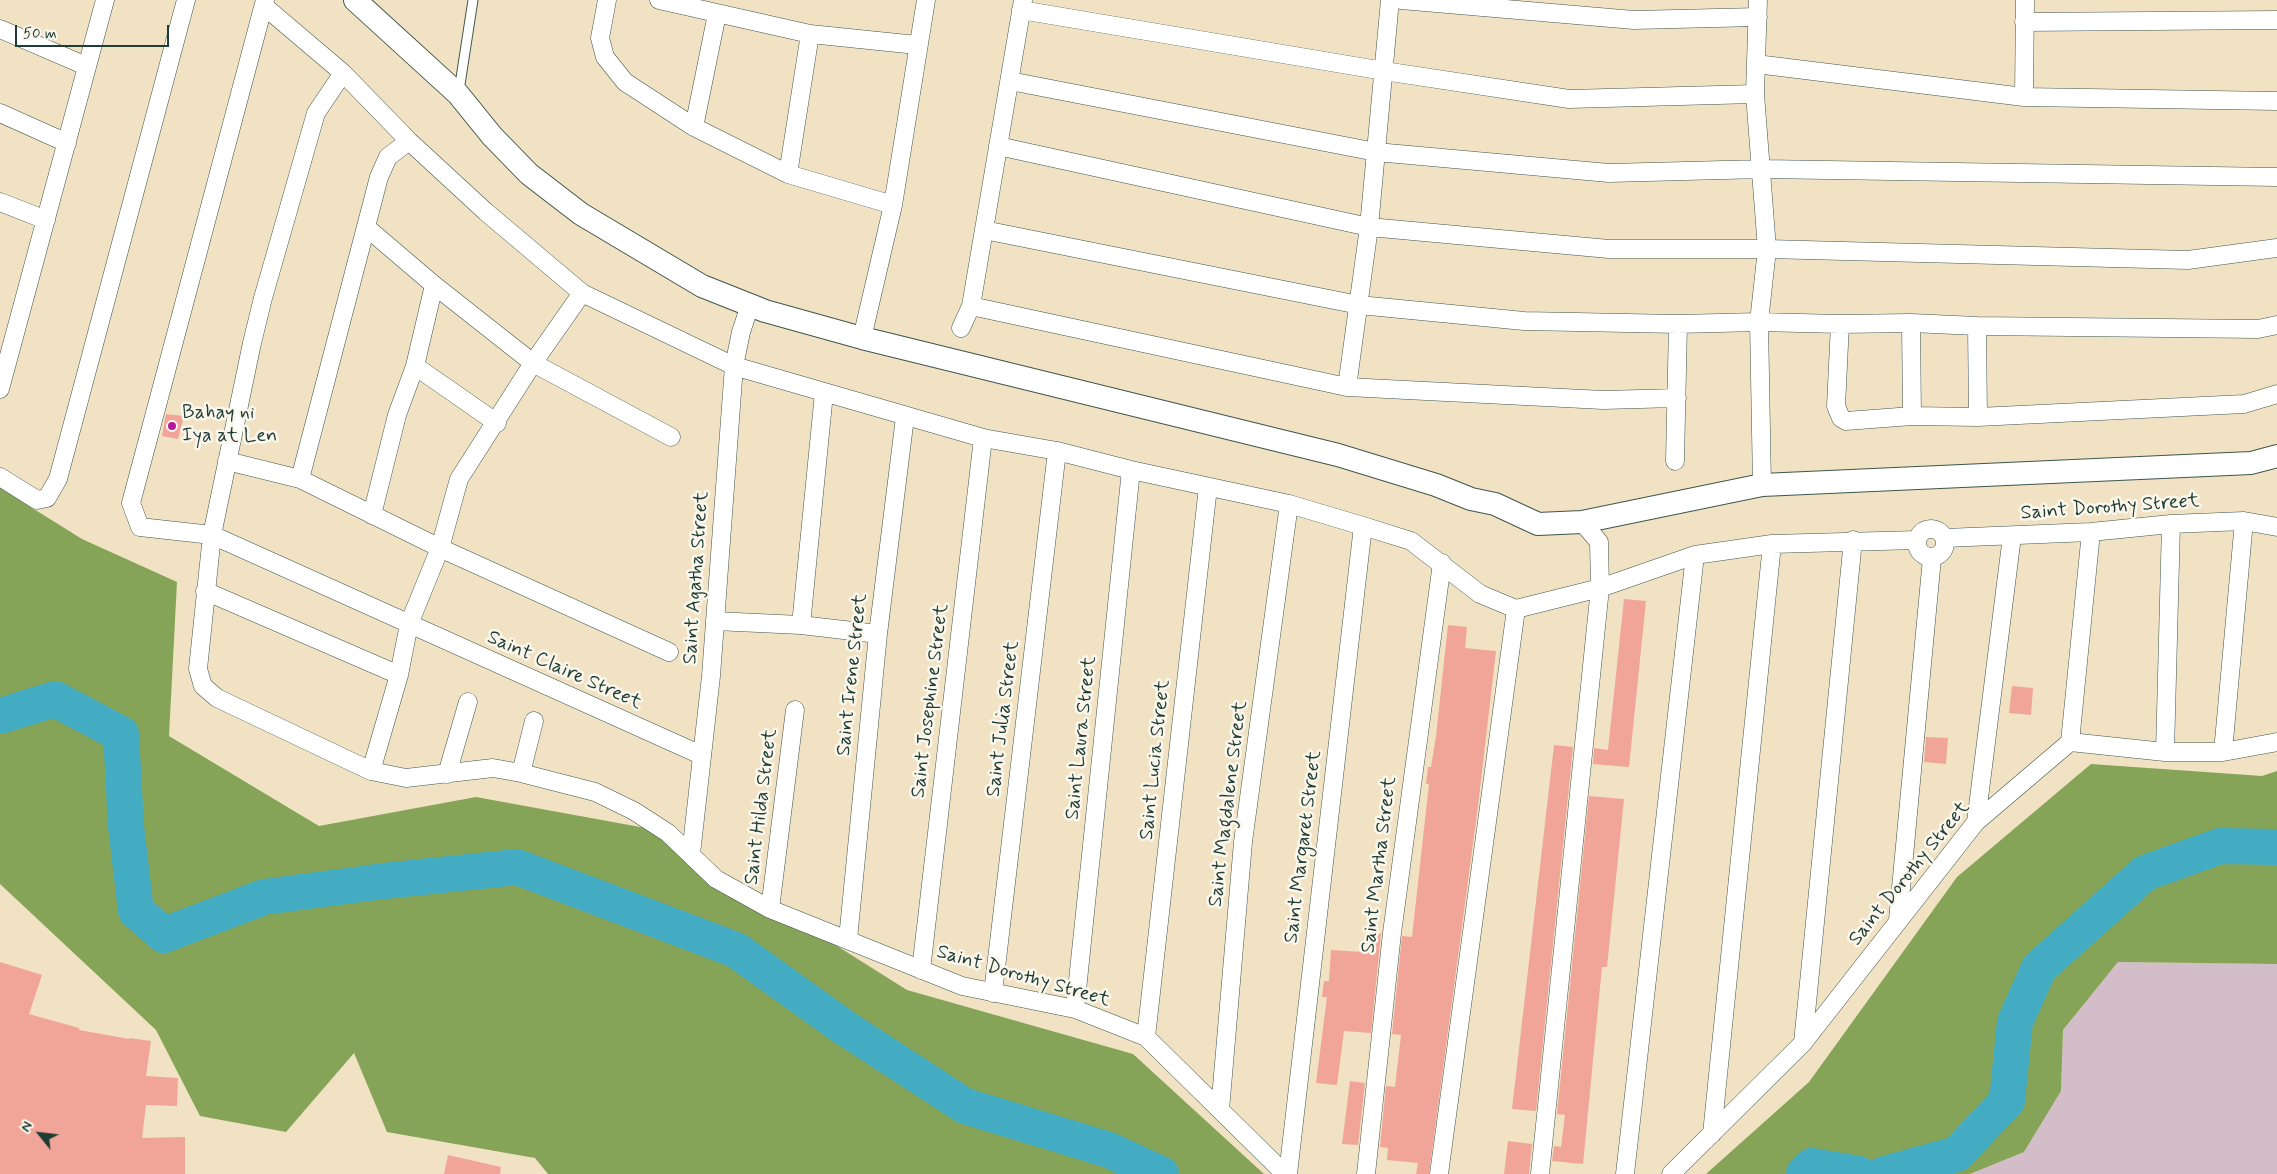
<!DOCTYPE html>
<html>
<head>
<meta charset="utf-8">
<style>
	body { margin:0 }
	#map { position:relative; width:2277px; height:1174px; overflow:hidden; background:#f1e2c4; font-family:Mynerve,sans-serif }
	canvas { display:block }
	.north { position:absolute; left:15px; top:1109px; width:50px; height:50px; -webkit-text-stroke:4px #fbf7ec; paint-order:stroke; rotate:299deg; font-size:14px; font-weight:700; line-height:20px; text-align:center; color:#1f3d34 }
	.north::after { content:''; display:block; margin:auto; width:18px; height:22px; background:#1f3d34; clip-path:polygon(50% 0,100% 100%,50% 72%,0 100%) }
	.scale { position:absolute; left:15px; top:25px; width:154px; height:22px; box-sizing:border-box; border:2px solid #1f3d34; border-top:0; padding-left:6px; font-size:15px; line-height:18px; white-space:nowrap; color:#1f3d34; -webkit-text-stroke:4px #fbf7ec; paint-order:stroke }
</style>
</head>
<body>
<div id="map">
<canvas width="2277" height="1174"></canvas>
<div class="north">N</div>
<div class="scale">50 m</div>
</div>
<script>
const ctx = document.querySelector('canvas').getContext('2d');
ctx.lineJoin = 'round';
function fillPath(path, color) {
  ctx.fillStyle = color;
  ctx.fill(path, 'evenodd');
}
function toPath(rows) {
  const path = new Path2D();
  for (const r of rows) {
    if (r.length === 3) {
      path.moveTo(r[0] + r[2], r[1]);
      path.arc(r[0], r[1], r[2], 0, 2 * Math.PI);
      continue;
    }
    path.moveTo(r[0], r[1]);
    for (let i = 2; i < r.length; i += 2) path.lineTo(r[i], r[i + 1]);
  }
  return path;
}
function trace(path, color, width, dash) {
  ctx.strokeStyle = color;
  ctx.lineWidth = width;
  ctx.lineCap = dash ? 'butt' : 'round';
  ctx.setLineDash(dash || []);
  ctx.stroke(path);
}
function drawText(font, color, halo, rows, align = 'center') {
  ctx.font = font + ' Mynerve,sans-serif';
  ctx.lineWidth = 5;
  ctx.setLineDash([]);
  ctx.textBaseline = 'middle';
  ctx.strokeStyle = halo;
  ctx.fillStyle = color;
  for (const [text, x, y, turn = 0] of rows) {
    ctx.save();
    ctx.translate(x, y);
    ctx.rotate((+turn || 0) * Math.PI / 180);
    ctx.textAlign = isNaN(turn) ? turn : align;
    if (halo) ctx.strokeText(text, 0, 0);
    ctx.fillText(text, 0, 0);
    ctx.restore();
  }
}
fillPath(toPath([
	[2118,962,2277,964,2277,1174,1970,1174,2024,1152,2061,1091,2063,1030]
]), '#d2bdc8');
fillPath(toPath([
	[0,488,82,539,177,582,169,736,319,826,476,797,651,829,907,990,1133,1054,1264,1174,548,1174,535,1158,387,1132,354,1053,286,1132,200,1116,156,1030,0,884],
	[2091,764,2262,776,2277,771,2277,964,2118,962,2063,1030,2061,1091,2024,1152,1970,1174,1706,1174,1809,1082,1957,877]
]), '#85a458');
trace(toPath([
	[0,716,55,699,121,734,126,826,136,911,164,935,264,897,384,881,517,867,736,950,845,1028,965,1106,1109,1150,1161,1174],
	[1804,1174,1812,1166,1859,1174],
	[1884,1174,1957,1154,2007,1101,2015,1022,2039,968,2145,873,2220,846,2277,847]
]), '#43abc2', 36);
fillPath(toPath([
	[166,414,184,416,178,439,162,436],
	[1624,599,1646,601,1629,767,1593,764,1594,748,1608,750],
	[1448,625,1467,627,1465,648,1496,651,1478,806,1429,1174,1416,1174,1418,1163,1387,1160,1388,1148,1380,1147,1386,1086,1395,1087,1401,1035,1392,1034,1402,936,1412,937,1429,784,1426,784,1428,767,1431,767,1436,736],
	[2012,686,2033,688,2031,715,2009,713],
	[1926,737,1948,738,1946,764,1924,762],
	[1554,745,1573,747,1536,1111,1512,1109],
	[1589,796,1624,799,1607,967,1602,967,1583,1164,1552,1161,1554,1146,1561,1147,1565,1115,1557,1114],
	[1366,933,1381,934,1371,1033,1344,1031,1337,1085,1316,1083,1327,997,1322,997,1324,981,1329,981,1331,950,1363,952],
	[0,962,42,975,29,1014,79,1028,79,1030,129,1039,129,1038,151,1041,146,1076,178,1078,177,1106,146,1105,142,1138,185,1137,185,1174,0,1174],
	[1350,1081,1365,1083,1358,1145,1342,1144],
	[1508,1141,1532,1144,1529,1174,1504,1174],
	[448,1155,501,1167,500,1174,444,1174]
]), '#f1a598');
const service = toPath([
	[459,91,473,0]
]);
const minor = toPath([
	[265,0,131,503,140,527,212,535,701,755],
	[607,0,600,38,605,57,625,82,694,127,788,174,893,205],
	[659,0,810,34,917,45],
	[1401,0,1634,20,1758,17],
	[1758,0,1755,94,1767,249,1759,322,1762,485],
	[264,6,343,73,409,141,486,212,582,293,734,366,983,438,1057,451,1131,470,1289,504,1363,526,1411,541,1480,594,1516,609,1600,588,1695,555,1772,544,1917,540],
	[1021,10,1384,71,1569,99,1755,94],
	[2024,22,2277,20],
	[0,29,86,66],
	[1756,64,2024,97,2277,101],
	[343,73,316,113,263,298,252,343,212,535,198,669,203,686,217,698,371,771,406,778,493,768,521,773,595,792,634,811,668,833,716,879,770,909,962,986,1075,1009,1146,1037,1285,1174],
	[1010,81,1376,152,1609,173,1762,169,2277,177],
	[2024,97,2025,0],
	[0,113,67,143],
	[694,127,717,14],
	[998,146,1369,227,1609,249,1767,249,2188,260,2277,248],
	[788,174,810,34],
	[0,202,46,220],
	[366,227,434,285,533,363,671,437],
	[984,230,1359,305,1524,321,1678,324,1759,322,1840,324,1911,323,1977,326,2258,329,2277,325],
	[971,306,1347,387,1603,400,1677,398],
	[1911,323,1912,416],
	[1840,324,1836,406,1841,418,1846,421,1912,416,1978,417,2244,404,2277,394],
	[1977,326,1978,417],
	[961,328,971,306,1023,0],
	[862,338,893,205,926,0],
	[415,366,497,423],
	[1347,387,1369,227,1390,0],
	[0,389,105,0],
	[227,461,300,479,440,548,669,652],
	[1675,461,1678,324],
	[0,477,37,500,47,498,58,479,186,0],
	[300,479,379,177,388,157,409,141],
	[372,515,397,415,415,366,434,285],
	[1931,543,14],
	[1945,538,2091,532,2171,524,2244,521,2277,527],
	[205,591,399,675],
	[715,621,801,625,878,634],
	[801,625,824,393],
	[2070,742,2091,532],
	[2165,752,2171,524],
	[2223,752,2244,521],
	[371,771,399,675,409,624,440,548,459,479,533,363,582,293],
	[521,773,534,721],
	[447,774,468,702],
	[1976,822,2012,536],
	[691,854,711,676,734,366,741,332,750,305],
	[770,909,795,710],
	[1898,920,1932,558],
	[848,939,878,634,905,417],
	[921,970,983,438],
	[993,993,1057,451],
	[1075,1009,1131,470],
	[1146,1037,1208,487],
	[1803,1043,1853,540],
	[1220,1110,1243,842,1289,504],
	[1712,1134,1772,544],
	[1288,1174,1363,526],
	[1366,1174,1392,933,1442,563],
	[1439,1174,1516,609],
	[1540,1174,1600,588,1599,542,1582,522],
	[1625,1174,1695,555],
	[1671,1174,1803,1043,1976,822,2070,742,2165,752,2223,752,2277,742]
]);
const tertiary = toPath([
	[355,0,458,94,492,136,529,174,581,214,702,286,765,311,862,338,1338,455,1436,485,1471,499,1495,504,1538,524,1582,522,1762,485,2251,463,2277,456]
]);
trace(service, '#3e564a', 11);
trace(minor, '#3e564a', 19);
trace(tertiary, '#3e564a', 24);
trace(service, '#fff', 9);
trace(minor, '#fff', 18);
trace(tertiary, '#fff', 22);
for (const [x, y, r, color] of [
	[172,426,5,"#b5179e"]
]) {
  const dot = new Path2D();
  dot.arc(x, y, r, 0, 2 * Math.PI);
  ctx.fillStyle = color;
  ctx.fill(dot);
  trace(dot, '#fbf7ec', 2);
}
drawText('20px', '#1f3d34', '#fbf7ec', [
	["Bahay ni",182,414],
	["Iya at Len",182,437]
], 'left');
drawText('20px', '#1f3d34', '#fbf7ec', [
	["Saint Dorothy Street",2110,508,-4],
	["Saint Agatha Street",697,578,-86],
	["Saint Claire Street",564,671,24],
	["Saint Irene Street",853,675,-84],
	["Saint Josephine Street",931,701,-83],
	["Saint Julia Street",1004,719,-83],
	["Saint Laura Street",1082,738,-84],
	["Saint Lucia Street",1156,760,-84],
	["Saint Magdalene Street",1229,804,-83],
	["Saint Hilda Street",762,807,-83],
	["Saint Margaret Street",1304,847,-83],
	["Saint Martha Street",1380,865,-83],
	["Saint Dorothy Street",1910,874,-51],
	["Saint Dorothy Street",1023,977,16]
]);
</script>
</body>
</html>
